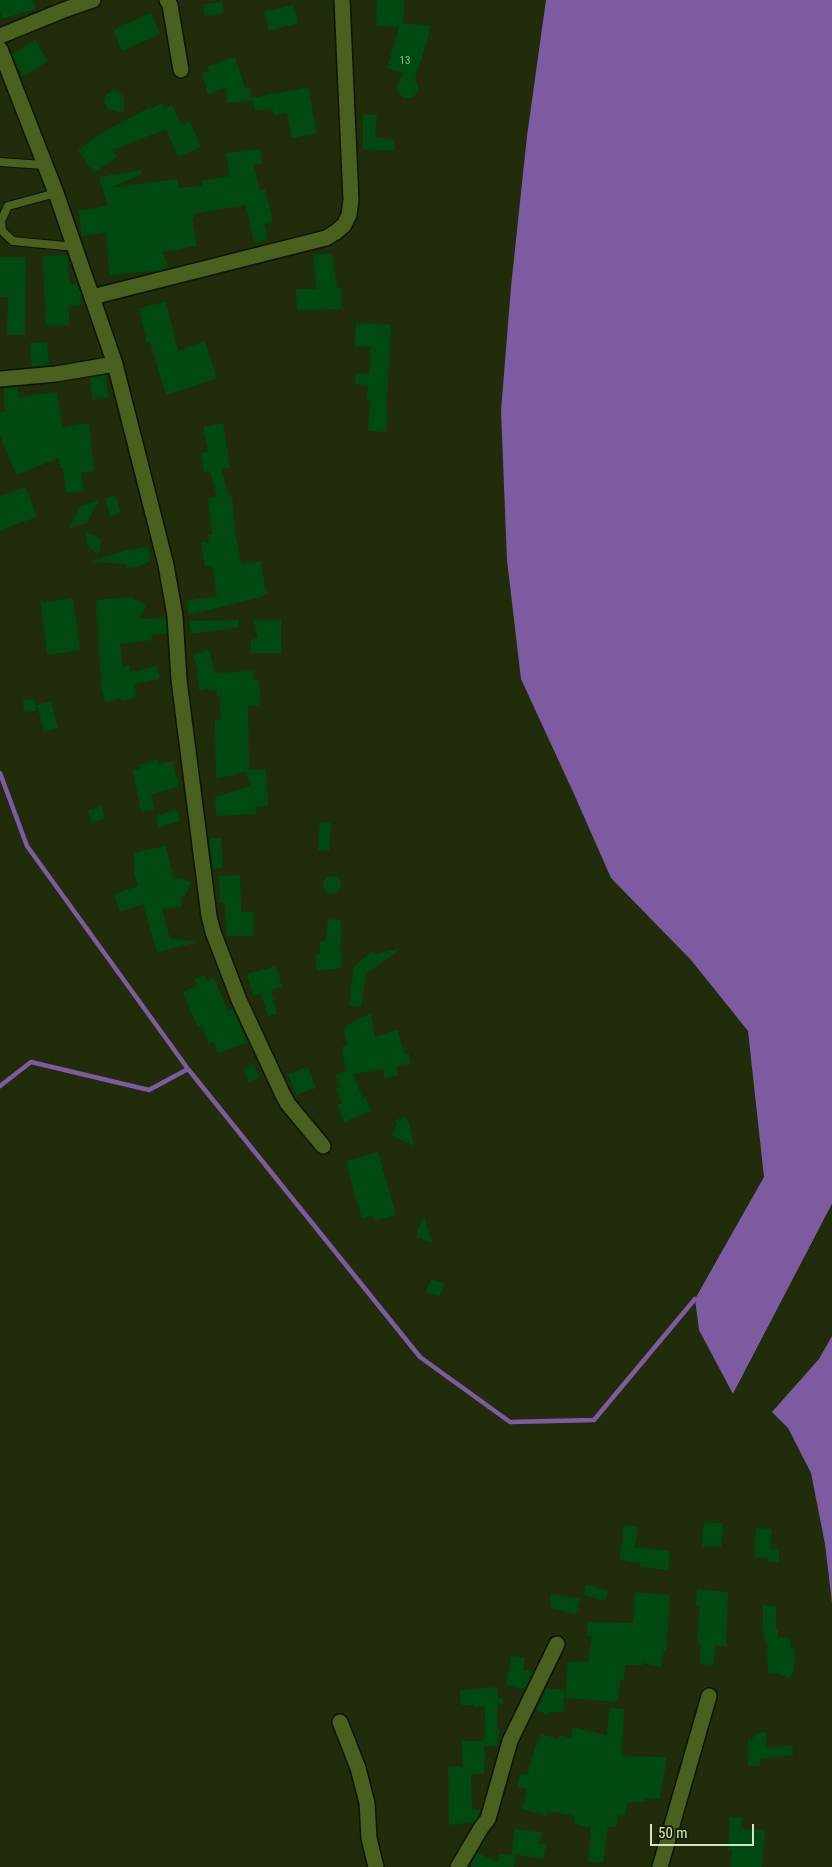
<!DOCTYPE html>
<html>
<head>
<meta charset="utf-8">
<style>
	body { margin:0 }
	#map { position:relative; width:832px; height:1867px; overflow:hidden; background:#212d0a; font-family:"Roboto Condensed",sans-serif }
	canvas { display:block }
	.scale { position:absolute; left:650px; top:1824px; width:104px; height:22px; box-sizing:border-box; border:2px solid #d5e3c2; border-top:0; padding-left:6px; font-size:15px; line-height:18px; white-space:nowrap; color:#d5e3c2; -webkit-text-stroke:4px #182302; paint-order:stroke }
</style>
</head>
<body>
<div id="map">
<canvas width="832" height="1867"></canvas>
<div class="scale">50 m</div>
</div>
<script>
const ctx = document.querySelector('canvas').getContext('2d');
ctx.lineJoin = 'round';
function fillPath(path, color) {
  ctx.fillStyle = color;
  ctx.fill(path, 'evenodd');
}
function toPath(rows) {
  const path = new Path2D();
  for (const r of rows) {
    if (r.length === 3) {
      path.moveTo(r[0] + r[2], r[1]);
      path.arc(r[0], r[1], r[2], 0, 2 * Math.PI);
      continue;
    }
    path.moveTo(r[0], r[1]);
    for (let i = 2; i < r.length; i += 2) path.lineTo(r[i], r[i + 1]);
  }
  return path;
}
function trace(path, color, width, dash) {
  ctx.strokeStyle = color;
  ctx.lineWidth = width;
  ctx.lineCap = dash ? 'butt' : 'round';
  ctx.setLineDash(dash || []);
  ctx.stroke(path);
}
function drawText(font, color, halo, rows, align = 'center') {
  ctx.font = font + ' "Roboto Condensed",sans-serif';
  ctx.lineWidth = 4;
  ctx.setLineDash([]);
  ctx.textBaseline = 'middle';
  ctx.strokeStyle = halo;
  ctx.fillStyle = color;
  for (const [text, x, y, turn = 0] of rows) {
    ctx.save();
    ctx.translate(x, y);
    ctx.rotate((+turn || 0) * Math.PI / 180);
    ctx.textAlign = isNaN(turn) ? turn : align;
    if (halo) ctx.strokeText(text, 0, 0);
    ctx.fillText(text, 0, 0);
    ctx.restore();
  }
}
fillPath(toPath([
	[546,0,832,0,832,1204,733,1394,699,1330,695,1299,764,1177,748,1031,691,960,611,878,574,794,521,679,507,560,501,411,511,287,527,136],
	[832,1336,832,1603,825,1544,811,1473,788,1428,772,1412,819,1359]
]), '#7d5ba0');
fillPath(toPath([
	[832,1204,832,1209,795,1283,735,1395,733,1394]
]), '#212d0a');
trace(toPath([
	[0,773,27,846,188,1069,420,1357,510,1422,594,1420,695,1299],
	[0,1086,31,1062,149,1090,188,1069]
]), '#7d5ba0', 4.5);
fillPath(toPath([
	[0,0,33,0,36,9,2,19,0,11],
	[377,0,404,0,403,23,430,26,428,38,415,79,418,86,418,91,412,98,403,98,397,90,397,86,403,73,387,68,399,27,376,26],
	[222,2,224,13,205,16,203,4],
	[294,5,298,23,269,31,264,12],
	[151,13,160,34,122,51,113,30],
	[35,40,48,61,23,77,12,54],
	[235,57,245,88,250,88,251,101,227,103,226,88,208,94,202,73,209,71,207,66],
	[308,87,317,133,292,138,287,113,274,116,272,108,255,111,252,98],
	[115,90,122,95,124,99,123,113,109,110,104,103,106,94],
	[162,103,165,109,172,105,182,125,190,121,201,147,178,157,166,129,113,150,117,157,94,173,78,150,102,133,150,107,151,109],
	[363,114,377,115,375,137,394,140,395,151,363,149],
	[260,149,262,164,254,165,260,190,265,189,273,223,264,224,268,240,254,242,246,205,193,214,194,218,192,218,197,246,163,252,168,268,152,272,152,271,110,275,106,232,82,236,78,211,108,206,99,177,141,170,142,174,110,188,177,179,178,188,202,186,201,181,230,176,226,153],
	[332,253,337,288,341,288,342,309,297,310,296,289,317,289,313,255],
	[67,255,70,284,77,284,81,293,80,306,69,305,69,325,46,326,43,256],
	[0,257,26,257,25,335,7,335,8,297,0,297],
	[166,302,178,351,205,341,217,378,166,395,150,342,147,343,139,308],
	[365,323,391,325,386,410,388,410,386,432,368,431,370,400,367,400,368,385,355,384,356,373,369,374,371,347,354,346,356,324],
	[47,342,49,365,32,367,30,343],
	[105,375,109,397,93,400,90,378],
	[18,387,19,397,57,392,62,428,89,423,94,471,81,473,84,491,66,493,63,468,60,468,59,458,16,475,0,435,0,413,5,411,4,388],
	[223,423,230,468,221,469,229,496,232,496,235,531,241,564,261,561,265,587,268,594,257,598,189,615,186,601,217,596,212,566,205,567,201,541,209,544,208,535,212,535,208,498,217,497,210,471,204,472,201,453,208,452,203,427],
	[26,487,37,517,0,530,0,496],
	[115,495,121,513,110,516,105,498],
	[99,500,87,523,69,528,81,506],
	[86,532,98,537,101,541,98,555,87,545],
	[148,547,151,561,140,566,127,568,126,564,91,562,123,551],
	[131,597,146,605,139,619,166,618,167,634,151,635,152,640,120,644,123,667,129,665,131,672,157,666,160,679,134,684,137,697,121,701,121,698,105,702,102,691,96,600],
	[73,598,80,650,47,655,41,603],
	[239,620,239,627,191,634,189,621],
	[254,620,281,620,281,653,251,653,251,640,258,638],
	[209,650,215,673,253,671,254,680,259,680,260,705,248,706,249,770,266,769,268,806,256,807,256,814,216,816,215,797,250,786,246,772,216,779,215,720,221,720,220,696,217,696,217,690,209,691,208,688,199,690,197,668,193,654],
	[35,699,36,711,24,712,23,700],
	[51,702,58,728,44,732,37,705],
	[158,760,159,764,173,761,179,787,151,794,154,810,141,812,133,770,140,769,139,765],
	[101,806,105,818,92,823,88,811],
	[176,810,180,821,158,828,156,816],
	[320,822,331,823,329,851,318,850],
	[221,838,223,868,213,869,209,839],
	[166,846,174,879,180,878,191,882,185,896,181,897,182,907,162,909,170,939,194,941,194,943,157,952,143,904,120,912,114,894,138,886,133,868,135,868,133,853],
	[240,875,241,912,254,912,254,936,226,936,225,903,220,903,219,876],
	[332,885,9],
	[328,919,341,920,340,953,341,953,342,968,317,971,315,955,320,954,320,941,326,941],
	[400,949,366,974,361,1007,349,1006,354,966,373,951,375,954],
	[276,966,282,987,271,990,277,1014,268,1016,261,993,253,996,247,974],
	[205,975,207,981,214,978,228,1011,233,1009,247,1043,218,1053,214,1042,208,1044,202,1025,198,1027,183,992,197,986,194,979],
	[371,1013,375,1037,397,1030,405,1054,409,1054,411,1064,396,1066,398,1075,384,1078,383,1069,353,1074,362,1097,365,1096,371,1111,344,1122,338,1105,342,1103,336,1088,340,1087,335,1075,346,1071,342,1047,347,1046,344,1030,347,1025],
	[254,1064,260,1077,249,1082,243,1070],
	[308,1067,316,1088,296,1095,288,1074],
	[406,1117,410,1126,414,1146,392,1135,397,1125,395,1120],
	[378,1152,396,1215,373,1221,372,1215,362,1218,356,1200,346,1161],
	[424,1216,432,1243,418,1238,417,1232],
	[431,1279,445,1284,439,1297,426,1292],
	[704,1522,723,1523,721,1547,702,1546],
	[624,1525,638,1527,635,1547,670,1551,668,1570,640,1567,640,1563,620,1560],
	[756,1528,772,1529,770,1549,779,1549,779,1562,768,1562,768,1557,754,1558],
	[586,1585,608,1590,605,1601,584,1595],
	[697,1589,728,1592,726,1646,715,1646,714,1665,700,1664,701,1645,699,1645,700,1642,697,1641,700,1606,696,1606],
	[635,1592,670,1595,666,1650,664,1650,661,1667,642,1663,642,1665,625,1665,624,1680,620,1679,618,1702,565,1698,568,1662,588,1661,592,1637,587,1636,588,1622,633,1623],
	[551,1594,580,1599,576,1614,550,1608],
	[763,1605,776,1606,776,1630,778,1629,778,1637,791,1638,790,1648,795,1648,794,1670,790,1679,778,1673,768,1674,767,1641,765,1642,763,1628],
	[511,1656,525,1658,523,1670,533,1672,525,1689,506,1685],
	[498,1687,498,1698,503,1700,503,1704,498,1704,497,1729,500,1729,497,1747,485,1745,484,1774,471,1774,472,1810,481,1809,479,1815,474,1822,449,1825,448,1766,462,1767,462,1741,483,1741,485,1726,485,1706,474,1707,474,1705,461,1705,460,1690],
	[546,1688,564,1690,564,1712,548,1712,548,1714,537,1711],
	[609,1708,624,1709,622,1756,667,1757,660,1799,645,1798,646,1801,627,1803,625,1816,618,1815,616,1827,608,1827,603,1863,588,1861,591,1828,575,1824,574,1816,548,1811,547,1816,522,1809,527,1789,517,1787,520,1774,527,1775,537,1741,539,1742,541,1734,558,1739,560,1735,571,1738,573,1727,607,1735],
	[766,1732,767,1748,792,1745,793,1755,760,1759,760,1767,748,1766,748,1740,755,1739,754,1734],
	[730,1817,742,1818,741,1829,765,1830,762,1867,731,1867,732,1851,728,1851],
	[514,1829,542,1832,539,1844,546,1845,543,1859,512,1854],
	[477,1853,498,1862,499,1854,516,1855,514,1867,471,1867]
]), '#004910');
const lane = toPath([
	[0,162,44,165],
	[56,193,8,206,1,221,2,231,13,241,75,247]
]);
const street = toPath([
	[167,0,170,5,181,70],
	[0,36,64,10,93,0],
	[0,49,56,193,115,364,166,565,175,616,179,680,209,916,213,932,239,1000,283,1095,288,1104,323,1146],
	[92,297,326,238,336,232,344,225,349,215,351,200,342,0],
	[0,379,56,374,115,364],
	[340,1722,358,1768,367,1803,369,1838,376,1867],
	[458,1867,481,1828,488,1819,510,1741,557,1644],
	[660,1867,709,1696]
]);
trace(lane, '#0b1500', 10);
trace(street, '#0b1500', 18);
trace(lane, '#4a601f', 8);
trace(street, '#4a601f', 15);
drawText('11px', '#a0bc96', null, [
	["13",405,61]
]);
</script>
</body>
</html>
